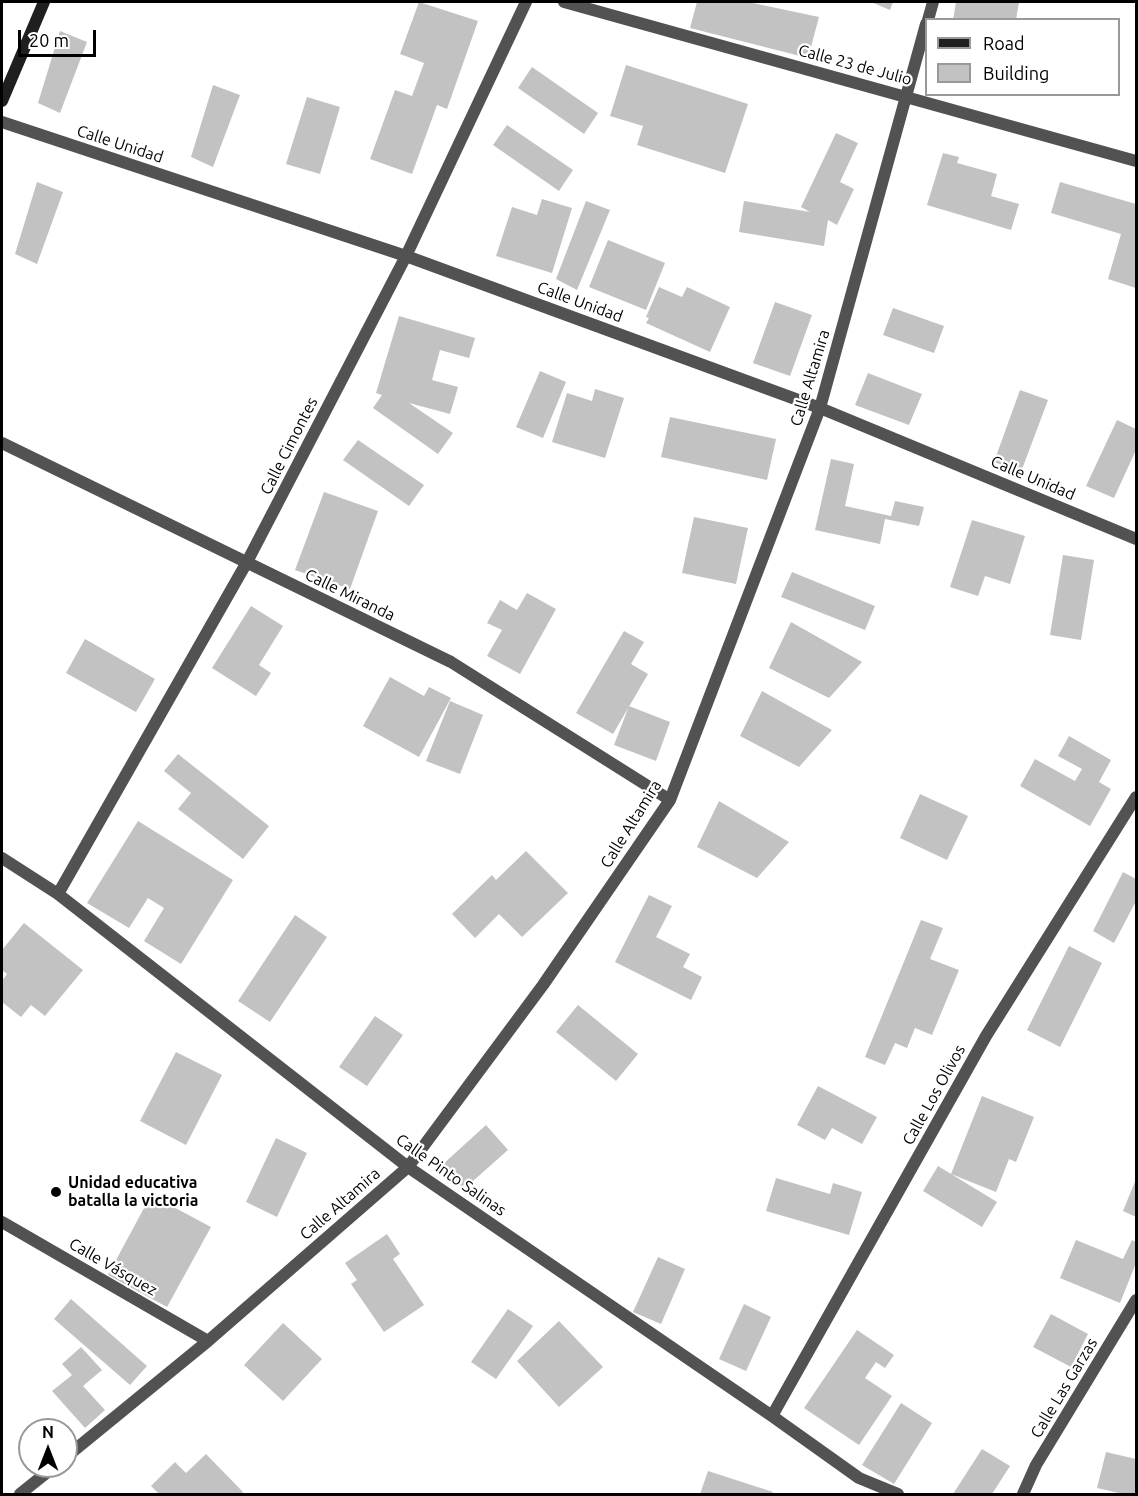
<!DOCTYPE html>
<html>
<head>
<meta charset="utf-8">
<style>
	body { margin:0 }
	#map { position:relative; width:1138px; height:1496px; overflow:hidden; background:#fff; font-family:Ubuntu,sans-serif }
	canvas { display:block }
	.frame { position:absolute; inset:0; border:3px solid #000; pointer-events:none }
	.legend { position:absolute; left:925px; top:18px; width:195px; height:78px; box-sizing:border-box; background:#fff; border:2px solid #999; margin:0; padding:8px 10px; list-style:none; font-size:18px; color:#000 }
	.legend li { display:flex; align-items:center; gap:12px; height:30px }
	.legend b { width:30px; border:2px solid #999 }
	.north { position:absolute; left:18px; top:1418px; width:60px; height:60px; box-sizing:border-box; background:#fff; border:2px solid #999; border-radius:50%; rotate:0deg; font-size:16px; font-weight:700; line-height:24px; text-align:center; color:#000 }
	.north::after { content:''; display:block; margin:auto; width:21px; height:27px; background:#000; clip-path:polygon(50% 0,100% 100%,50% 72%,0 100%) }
	.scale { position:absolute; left:18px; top:30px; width:78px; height:27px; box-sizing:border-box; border:3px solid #000; border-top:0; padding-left:8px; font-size:18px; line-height:21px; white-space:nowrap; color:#000; -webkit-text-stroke:4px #fff; paint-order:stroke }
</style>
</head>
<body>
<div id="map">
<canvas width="1138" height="1496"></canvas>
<div class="frame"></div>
<ul class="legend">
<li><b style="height:8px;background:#1f1f1f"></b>Road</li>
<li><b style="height:16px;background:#c2c2c2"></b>Building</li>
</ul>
<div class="north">N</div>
<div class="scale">20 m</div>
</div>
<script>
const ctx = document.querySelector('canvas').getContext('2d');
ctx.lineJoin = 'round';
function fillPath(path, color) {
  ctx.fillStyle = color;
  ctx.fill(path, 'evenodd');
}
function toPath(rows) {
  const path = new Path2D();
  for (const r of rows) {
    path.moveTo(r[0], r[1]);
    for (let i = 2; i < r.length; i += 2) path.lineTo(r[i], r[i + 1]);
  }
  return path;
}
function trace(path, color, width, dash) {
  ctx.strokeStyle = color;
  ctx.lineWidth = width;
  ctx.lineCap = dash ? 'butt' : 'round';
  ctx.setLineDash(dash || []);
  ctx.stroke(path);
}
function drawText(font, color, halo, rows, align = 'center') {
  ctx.font = font + ' Ubuntu,sans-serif';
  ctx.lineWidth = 4.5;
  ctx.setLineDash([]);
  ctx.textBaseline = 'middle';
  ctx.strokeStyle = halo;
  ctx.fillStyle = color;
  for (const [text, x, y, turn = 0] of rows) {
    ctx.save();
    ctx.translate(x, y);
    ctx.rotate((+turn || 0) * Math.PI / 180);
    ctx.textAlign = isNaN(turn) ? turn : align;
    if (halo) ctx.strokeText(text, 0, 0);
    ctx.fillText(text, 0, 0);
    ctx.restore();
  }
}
fillPath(toPath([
	[419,2,478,21,447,109,437,105,412,174,370,159,395,90,412,96,424,63,400,54],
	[697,2,748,2,819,17,808,58,690,28],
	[871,2,893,2,890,10],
	[956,2,1019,2,1016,20,953,20],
	[60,31,87,42,60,113,38,103],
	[626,65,748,104,725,173,637,145,643,126,610,116],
	[532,67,598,113,584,134,518,88],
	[213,85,240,95,213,167,191,157],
	[307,97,340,107,320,174,286,164],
	[507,125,573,170,559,191,493,145],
	[836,133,858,143,840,182,854,189,837,225,828,220,824,246,739,232,744,201,810,212,801,207],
	[943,153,959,157,957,163,997,174,991,196,1019,204,1011,230,927,205],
	[37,182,63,192,37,264,15,254],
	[1060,182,1136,204,1136,288,1108,279,1121,234,1051,213],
	[542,199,572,208,552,273,496,256,512,207,537,215],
	[586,201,610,210,577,290,556,279],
	[608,240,665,263,646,310,589,287],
	[659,287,682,297,687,287,730,307,710,352,646,323,649,318,646,317],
	[775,302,812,315,790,376,753,363],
	[893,308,944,326,934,353,883,335],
	[399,316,475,338,469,358,440,350,432,380,458,387,450,414,409,403,453,433,438,454,373,408,382,395,376,393],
	[540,371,566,382,543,438,516,427],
	[868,373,922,394,909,425,855,405],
	[595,389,624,398,605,458,552,442,567,393,592,401],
	[1020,390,1048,400,1021,472,994,462],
	[670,417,776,439,767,480,661,457],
	[1117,420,1136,429,1136,450,1114,498,1086,486],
	[358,440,424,485,409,506,343,460],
	[831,459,854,464,845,506,891,516,895,501,924,507,919,526,885,519,880,544,815,530],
	[324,492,378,511,350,589,295,570],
	[694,517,748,528,736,584,682,573],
	[972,520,1025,536,1010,584,985,576,978,596,950,587],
	[1063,555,1094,560,1081,640,1050,635],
	[792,572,875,606,865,630,781,597],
	[527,593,556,609,520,674,487,656,502,630,487,623,500,600,517,610],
	[251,606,283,626,259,665,271,673,256,696,212,668],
	[791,622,862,662,829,698,769,668],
	[624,631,644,642,631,664,648,674,613,734,576,713],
	[85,639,155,679,136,712,66,673],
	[390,677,424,696,429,687,451,698,419,757,363,726],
	[762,691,832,730,799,767,740,736],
	[450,701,483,715,460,774,426,761],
	[629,706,670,722,656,761,614,745],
	[1069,736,1111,760,1099,782,1111,789,1090,826,1020,786,1035,759,1075,781,1082,769,1058,756],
	[178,754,269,826,243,859,178,809,191,793,164,771],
	[920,794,968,816,947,860,900,838],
	[719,801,789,842,757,878,697,847],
	[138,821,233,880,181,964,144,941,164,908,148,898,129,928,87,903],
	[526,851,568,893,522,937,499,914,475,938,452,914,492,875,496,880],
	[1123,872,1136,879,1136,901,1114,943,1093,931],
	[649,895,672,906,656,937,690,954,683,967,702,977,691,1000,615,962],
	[295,915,327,937,270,1022,238,1001],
	[921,920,943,928,930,959,959,970,932,1035,915,1028,907,1048,895,1043,885,1065,865,1057],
	[24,923,83,970,45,1016,31,1005,21,1017,2,1002,2,981,7,974,2,970,2,950],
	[1069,946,1102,963,1060,1047,1027,1030],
	[578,1005,638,1054,616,1081,556,1032],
	[375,1016,403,1035,367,1086,339,1067],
	[176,1052,222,1075,186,1145,140,1121],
	[818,1086,877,1117,862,1144,832,1128,825,1140,797,1125],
	[982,1096,1034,1117,1016,1162,1009,1159,996,1192,951,1174],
	[486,1125,508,1150,464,1189,442,1165],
	[276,1138,307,1153,277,1217,246,1202],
	[938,1166,997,1202,982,1227,923,1191],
	[776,1178,830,1194,833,1183,862,1192,849,1235,766,1211],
	[1136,1179,1136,1217,1123,1211],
	[151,1195,211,1227,167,1307,108,1275],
	[387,1234,400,1254,393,1259,424,1305,384,1332,351,1284,357,1280,345,1263],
	[1076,1240,1123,1259,1132,1240,1136,1242,1136,1263,1120,1303,1060,1278],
	[658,1257,685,1269,661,1324,633,1312],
	[71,1299,147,1366,130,1385,54,1319],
	[744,1304,771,1317,746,1371,719,1359],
	[508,1309,533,1326,496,1379,471,1362],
	[1051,1314,1088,1334,1071,1367,1033,1347],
	[559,1321,603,1367,559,1407,517,1361],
	[283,1323,322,1359,283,1401,244,1365],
	[857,1330,894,1355,885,1368,876,1362,865,1378,892,1396,859,1445,804,1408],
	[81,1347,102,1370,83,1386,105,1410,85,1428,52,1391,72,1375,62,1364],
	[901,1403,932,1423,894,1484,862,1465],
	[982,1449,1010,1466,992,1494,953,1494],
	[1106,1452,1136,1459,1136,1494,1123,1494,1097,1488],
	[206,1454,243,1492,241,1494,159,1494,151,1486,175,1462,186,1473],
	[708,1471,773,1492,772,1494,700,1494]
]), '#c2c2c2');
trace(toPath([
	[564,2,1136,161],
	[928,20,933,2],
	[2,122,406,256,820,408,1136,539],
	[2,443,451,662,670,800],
	[2,858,58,894,408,1167,772,1416,859,1478,898,1494],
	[58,894,247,562,406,256,526,2],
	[2,1222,208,1341],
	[772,1416,986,1036,1136,797],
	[66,1457,208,1341,408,1167,543,985,670,800,820,408,926,24],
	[20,1494,55,1466],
	[1023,1494,1036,1465,1136,1300]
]), '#525252', 12);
trace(toPath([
	[2,101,44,2]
]), '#1f1f1f', 12);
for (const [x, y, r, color] of [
	[56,1192,6,"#000"]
]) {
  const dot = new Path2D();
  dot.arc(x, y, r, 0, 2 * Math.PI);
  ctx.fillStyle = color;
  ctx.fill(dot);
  trace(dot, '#fff', 2);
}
drawText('16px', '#000', '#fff', [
	["Calle 23 de Julio",855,65,15],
	["Calle Unidad",120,144,18],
	["Calle Unidad",580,302,20],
	["Calle Altamira",810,378,-73],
	["Calle Cimontes",289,446,-63],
	["Calle Unidad",1033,478,23],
	["Calle Miranda",350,595,26],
	["Calle Altamira",631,824,-58],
	["Calle Los Olivos",934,1095,-61],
	["Calle Pinto Salinas",451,1175,35],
	["Calle Altamira",340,1204,-41],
	["Calle Vásquez",113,1267,30],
	["Calle Las Garzas",1064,1388,-59]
]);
drawText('bold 16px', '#000', '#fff', [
	["Unidad educativa",68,1183],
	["batalla la victoria",68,1201]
], 'left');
</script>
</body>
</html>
